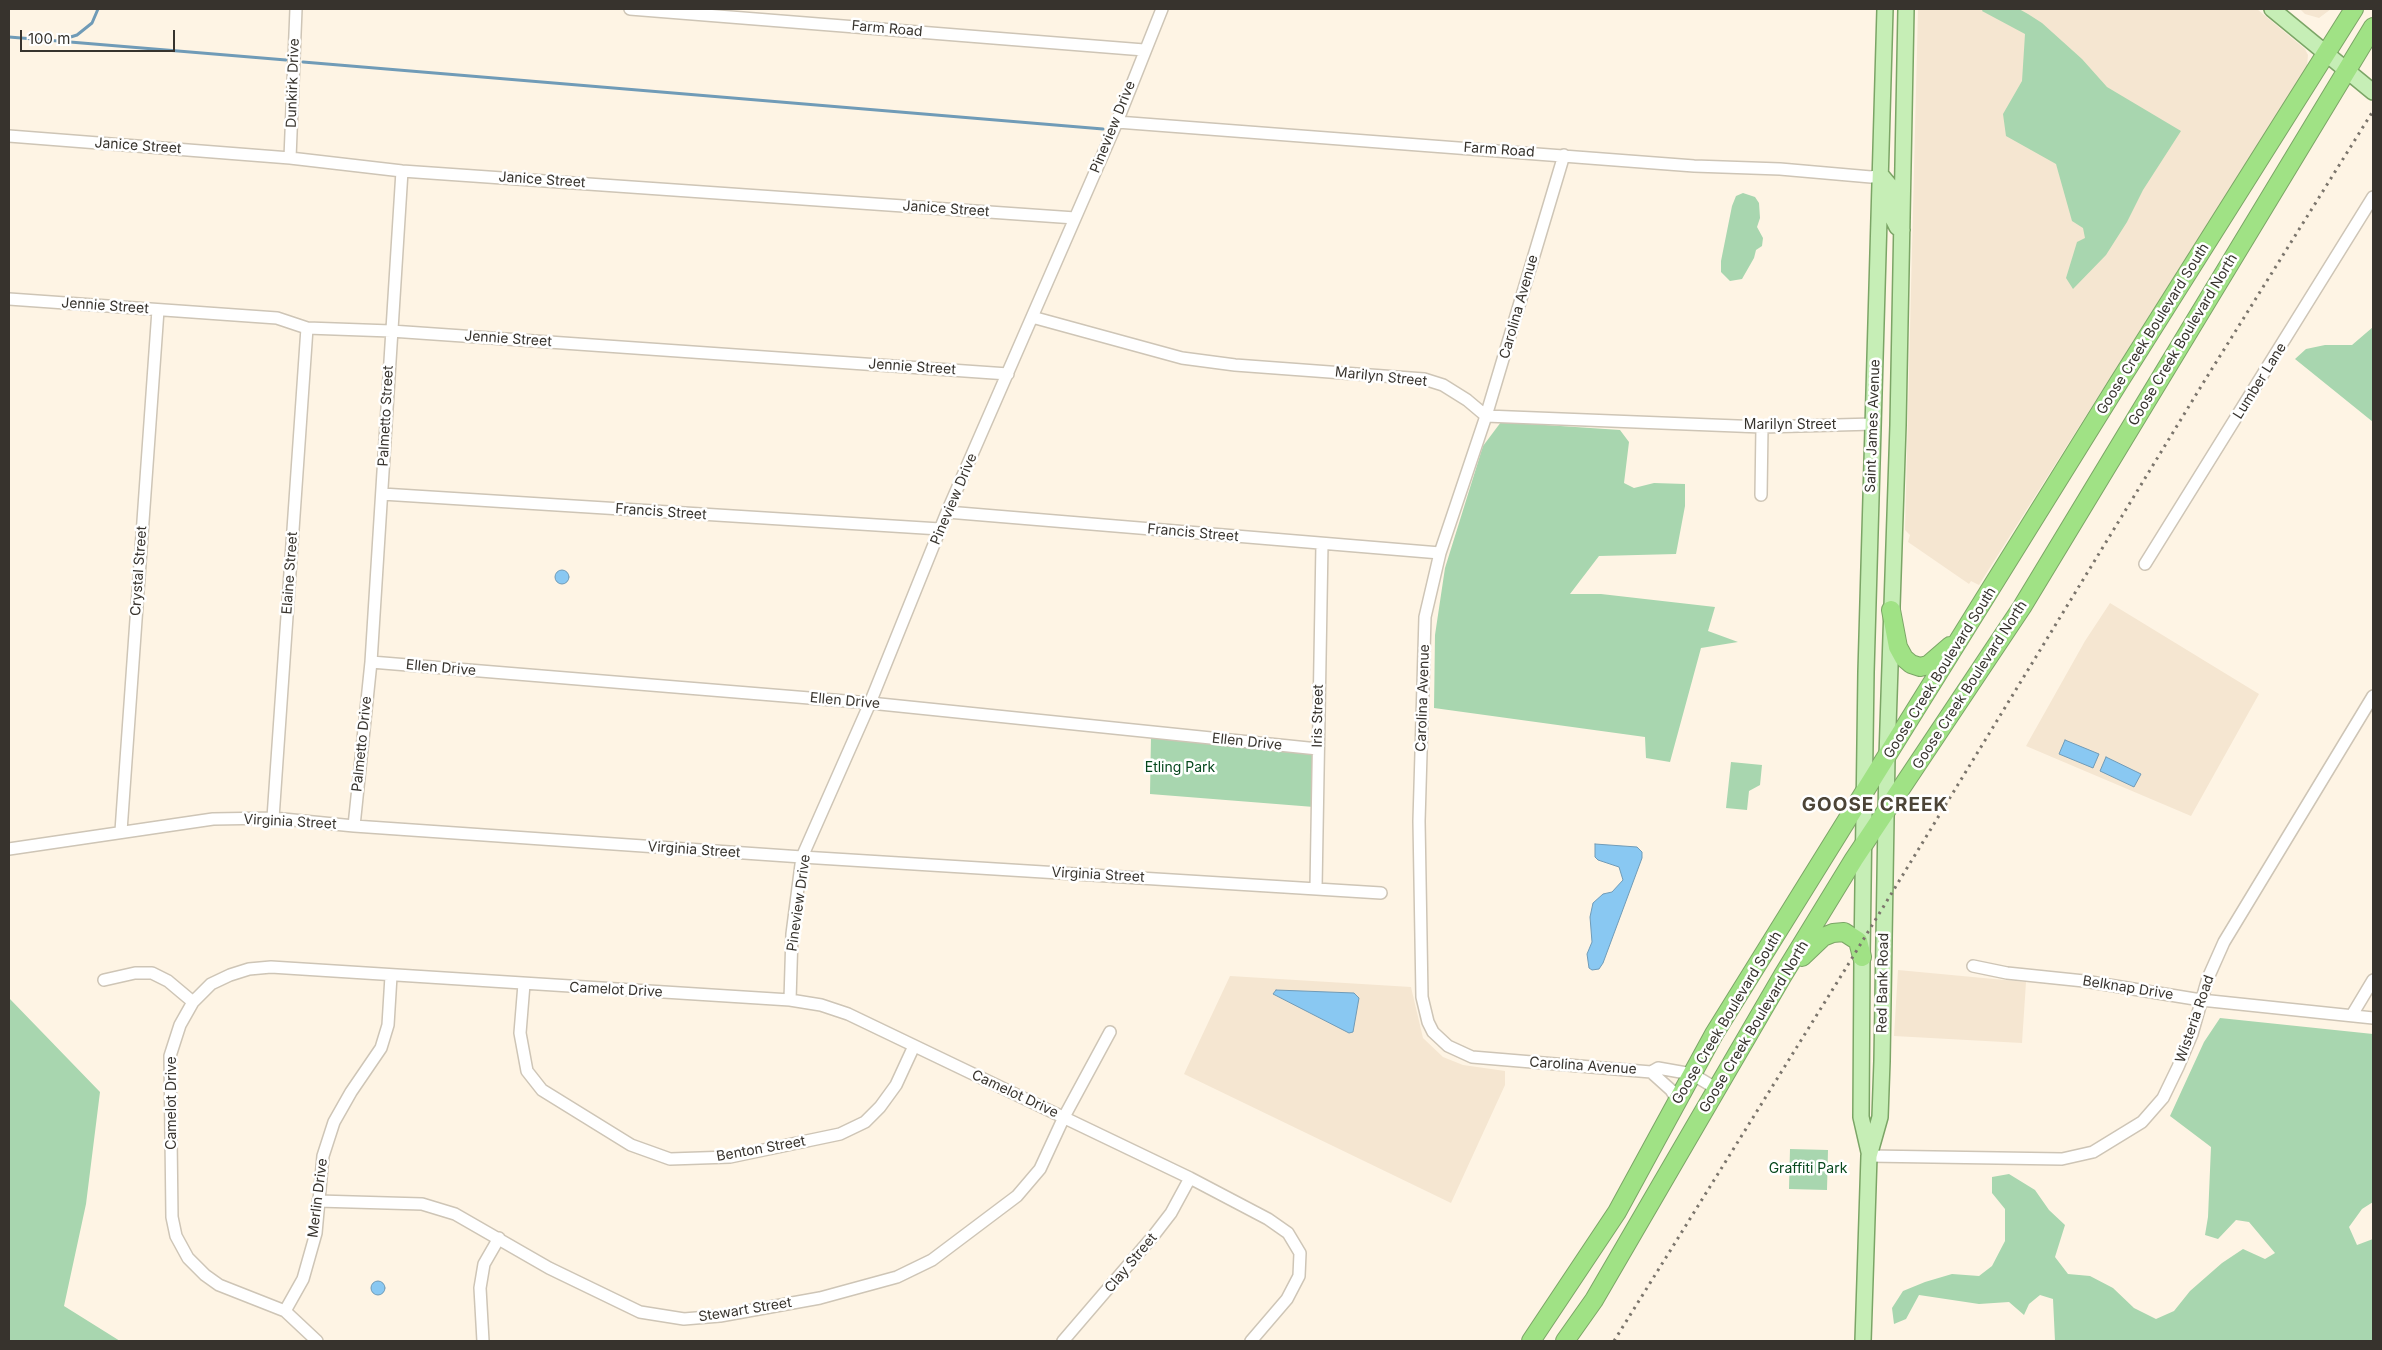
<!DOCTYPE html>
<html>
<head>
<meta charset="utf-8">
<style>
	body { margin:0 }
	#map { position:relative; width:2382px; height:1350px; overflow:hidden; background:#fef4e4; font-family:Inter,sans-serif }
	canvas { display:block }
	.frame { position:absolute; inset:0; border:10px solid #37332d; pointer-events:none }
	.scale { position:absolute; left:20px; top:30px; width:155px; height:22px; box-sizing:border-box; border:2px solid #37332d; border-top:0; padding-left:6px; font-size:15px; line-height:18px; white-space:nowrap; color:#37332d; -webkit-text-stroke:4px #fff; paint-order:stroke }
</style>
</head>
<body>
<div id="map">
<canvas width="2382" height="1350"></canvas>
<div class="frame"></div>
<div class="scale">100 m</div>
</div>
<script>
const ctx = document.querySelector('canvas').getContext('2d');
ctx.lineJoin = 'round';
function fillPath(path, color) {
  ctx.fillStyle = color;
  ctx.fill(path, 'evenodd');
}
function toPath(rows) {
  const path = new Path2D();
  for (const r of rows) {
    if (r.length === 3) {
      path.moveTo(r[0] + r[2], r[1]);
      path.arc(r[0], r[1], r[2], 0, 2 * Math.PI);
      continue;
    }
    path.moveTo(r[0], r[1]);
    for (let i = 2; i < r.length; i += 2) path.lineTo(r[i], r[i + 1]);
  }
  return path;
}
function trace(path, color, width, dash) {
  ctx.strokeStyle = color;
  ctx.lineWidth = width;
  ctx.lineCap = dash ? 'butt' : 'round';
  ctx.setLineDash(dash || []);
  ctx.stroke(path);
}
function drawText(font, color, halo, rows, align = 'center') {
  ctx.font = font + ' Inter,sans-serif';
  ctx.lineWidth = 5;
  ctx.setLineDash([]);
  ctx.textBaseline = 'middle';
  ctx.strokeStyle = halo;
  ctx.fillStyle = color;
  for (const [text, x, y, turn = 0] of rows) {
    ctx.save();
    ctx.translate(x, y);
    ctx.rotate((+turn || 0) * Math.PI / 180);
    ctx.textAlign = isNaN(turn) ? turn : align;
    if (halo) ctx.strokeText(text, 0, 0);
    ctx.fillText(text, 0, 0);
    ctx.restore();
  }
}
fillPath(toPath([
	[1918,9,2257,9,2305,49,2308,55,2307,66,1979,585,1971,581,1969,584,1908,542,1910,535,1905,530],
	[2300,9,2331,9,2319,18,2305,14],
	[2110,603,2259,694,2191,816,2026,746,2085,641],
	[1898,970,2026,982,2022,1043,1894,1036],
	[1230,976,1411,987,1423,1038,1443,1057,1463,1065,1505,1071,1505,1085,1451,1203,1184,1074]
]), '#f5e6d1');
fillPath(toPath([
	[1983,9,2019,9,2028,14,2042,23,2082,59,2107,87,2181,131,2143,190,2127,222,2106,255,2073,289,2066,278,2077,242,2085,238,2083,228,2072,221,2056,164,2006,136,2003,114,2022,81,2025,34,1982,11],
	[1743,193,1755,197,1759,203,1760,218,1757,227,1763,238,1762,246,1756,250,1754,258,1742,279,1730,281,1721,272,1721,261,1732,206,1736,196],
	[2373,327,2373,422,2295,359,2306,349,2325,345,2352,345],
	[1501,422,1620,430,1629,442,1624,483,1634,488,1654,483,1685,484,1685,506,1676,554,1599,556,1570,594,1601,594,1715,607,1708,631,1738,642,1701,648,1670,762,1646,758,1645,737,1434,708,1435,635,1445,568,1483,446],
	[1151,736,1310,752,1314,755,1314,807,1150,794],
	[1731,762,1762,765,1760,785,1749,791,1747,810,1726,808],
	[9,998,100,1092,86,1204,64,1306,120,1341,9,1341],
	[2220,1018,2373,1034,2373,1202,2362,1209,2349,1227,2357,1245,2373,1239,2373,1341,2055,1341,2053,1299,2040,1295,2029,1304,2024,1315,2009,1302,1979,1304,1919,1295,1906,1319,1894,1324,1892,1308,1903,1291,1925,1282,1952,1274,1979,1276,1992,1266,2005,1241,2005,1209,1992,1193,1992,1177,2009,1174,2035,1190,2049,1210,2065,1225,2055,1257,2068,1274,2090,1276,2113,1288,2134,1308,2156,1319,2174,1311,2190,1291,2222,1263,2243,1249,2265,1259,2275,1253,2249,1222,2236,1220,2218,1239,2205,1235,2208,1217,2211,1147,2170,1116,2204,1042],
	[1790,1149,1828,1150,1827,1190,1789,1189]
]), '#a8d6af');
const water = toPath([
	[562,577,7],
	[2065,740,2099,754,2093,768,2059,754,2065,740],
	[2106,757,2141,774,2134,787,2100,771,2106,757],
	[1595,844,1637,847,1642,852,1642,858,1603,963,1599,969,1592,970,1589,968,1587,954,1592,942,1590,917,1593,903,1603,894,1612,892,1623,880,1619,867,1598,860,1595,857,1595,844],
	[1276,990,1354,993,1359,998,1353,1032,1349,1033,1273,994,1276,990],
	[378,1288,7]
]);
fillPath(water, '#89c8f2');
trace(water, '#709bb7', 1);
trace(toPath([
	[9,37,58,41,77,35,92,23,98,9],
	[58,41,286,60],
	[303,62,1103,129]
]), '#709bb7', 3);
const minor = toPath([
	[630,9,1144,50],
	[1117,122,1694,166,1780,169,1871,177,1881,175],
	[9,136,290,158,402,171,1075,218],
	[1564,155,1486,416,1440,553,1425,617,1419,821,1422,997,1428,1022,1433,1032,1448,1046,1472,1057,1651,1072,1658,1068,1692,1074,1717,1089],
	[290,158,296,9],
	[9,299,277,318,307,328,391,331,1008,374],
	[1032,317,1182,358,1235,365,1424,379,1443,385,1467,400,1486,416,1762,427,1874,424],
	[382,494,940,529],
	[1761,495,1762,427],
	[947,512,1440,553],
	[2145,564,2373,197],
	[371,662,870,703,1318,749],
	[273,818,307,328],
	[354,826,371,662,402,171],
	[121,831,158,310],
	[9,849,213,819,273,818,354,826,802,857,1381,893],
	[1316,888,1322,544],
	[1973,966,2007,973,2084,981,2201,1000,2373,1018],
	[104,980,135,973,152,973,168,981,193,1002],
	[524,984,520,1033,527,1071,542,1090,631,1145,670,1159,730,1157,840,1134,865,1122,880,1107,896,1085,914,1046],
	[790,1000,792,934,802,857,870,703,947,512,1117,122,1162,9],
	[2352,1015,2373,980],
	[1651,1072,1671,1090,1677,1100],
	[1869,1156,2062,1159,2093,1152,2142,1122,2163,1098,2178,1067,2192,1034,2208,978,2224,942,2373,696],
	[318,1201,422,1204,455,1214,549,1268,640,1312,684,1319,720,1316,820,1298,897,1277,932,1260,1017,1196,1040,1169,1064,1117,1110,1032],
	[285,1311,303,1279,316,1233,323,1156,334,1122,351,1092,381,1048,388,1025,391,976],
	[317,1341,285,1311,219,1285,205,1275,188,1258,176,1236,172,1217,170,1056,180,1025,193,1002,211,984,230,975,249,969,271,967,790,1000,821,1005,848,1014,1190,1178,1268,1219,1288,1233,1300,1253,1299,1276,1287,1299,1251,1341],
	[483,1341,480,1288,484,1264,499,1238],
	[1063,1341,1154,1235,1171,1213,1190,1178]
]);
const major = toPath([
	[2272,9,2373,92],
	[1881,175,1891,187,1892,217,1897,227,1902,230],
	[1869,1152,1861,1117,1862,957,1866,672,1885,9],
	[1863,1341,1869,1156,1880,1117,1882,1061,1887,757,1898,425,1906,9]
]);
const highway = toPath([
	[1891,610,1898,647,1904,658,1911,664,1920,667,1928,665,1950,646],
	[1802,957,1823,937,1833,933,1844,932,1858,941,1862,957],
	[1531,1341,1617,1212,1714,1034,2119,382,2354,9],
	[1565,1341,1594,1300,1783,975,1854,859,2022,607,2373,27]
]);
trace(minor, '#cec5b6', 14);
trace(major, '#7ba566', 18);
trace(highway, '#7ba566', 20);
trace(minor, '#fff', 11);
trace(major, '#c6eeb6', 15);
trace(highway, '#a0e285', 18);
trace(toPath([
	[1614,1341,1846,968,2205,380,2373,111]
]), '#7b756c', 3, [2.5, 5]);
drawText('14px', '#37332d', '#fff', [
	["Farm Road",887,29,5],
	["Dunkirk Drive",293,83,-88],
	["Pineview Drive",1113,127,-68],
	["Janice Street",138,146,4],
	["Farm Road",1499,150,4],
	["Janice Street",542,180,4],
	["Janice Street",946,209,4],
	["Jennie Street",105,306,4],
	["Carolina Avenue",1519,307,-74],
	["Goose Creek Boulevard South",2153,329,-58],
	["Jennie Street",508,339,4],
	["Goose Creek Boulevard North",2183,340,-59],
	["Jennie Street",912,367,4],
	["Marilyn Street",1381,377,6],
	["Lumber Lane",2260,381,-58],
	["Palmetto Street",386,416,-87],
	["Marilyn Street",1790,425],
	["Saint James Avenue",1873,426,-88],
	["Pineview Drive",954,499,-67],
	["Francis Street",661,512,4],
	["Francis Street",1193,533,5],
	["Crystal Street",139,571,-86],
	["Elaine Street",290,573,-86],
	["Ellen Drive",441,668,5],
	["Goose Creek Boulevard South",1940,673,-58],
	["Goose Creek Boulevard North",1970,685,-57],
	["Carolina Avenue",1423,698,-88],
	["Ellen Drive",845,701,5],
	["Iris Street",1318,716,-89],
	["Ellen Drive",1247,742,6],
	["Palmetto Drive",362,744,-84],
	["Virginia Street",290,822,3],
	["Virginia Street",694,850,4],
	["Virginia Street",1098,875,3],
	["Pineview Drive",799,903,-82],
	["Red Bank Road",1883,983,-89],
	["Belknap Drive",2128,988,9],
	["Camelot Drive",616,990,3],
	["Goose Creek Boulevard South",1727,1018,-59],
	["Wisteria Road",2195,1019,-71],
	["Goose Creek Boulevard North",1754,1027,-59],
	["Carolina Avenue",1583,1066,4],
	["Camelot Drive",1015,1094,25],
	["Camelot Drive",172,1103,-90],
	["Benton Street",761,1149,-10],
	["Merlin Drive",318,1198,-83],
	["Clay Street",1131,1263,-50],
	["Stewart Street",745,1310,-9]
]);
drawText('14px', '#06481d', '#fff', [
	["Etling Park",1180,768],
	["Graffiti Park",1808,1169]
]);
ctx.letterSpacing = '1px';
drawText('bold 19px', '#4c4437', '#fff', [
	["GOOSE CREEK",1875,805]
]);
ctx.letterSpacing = '0px';
</script>
</body>
</html>
